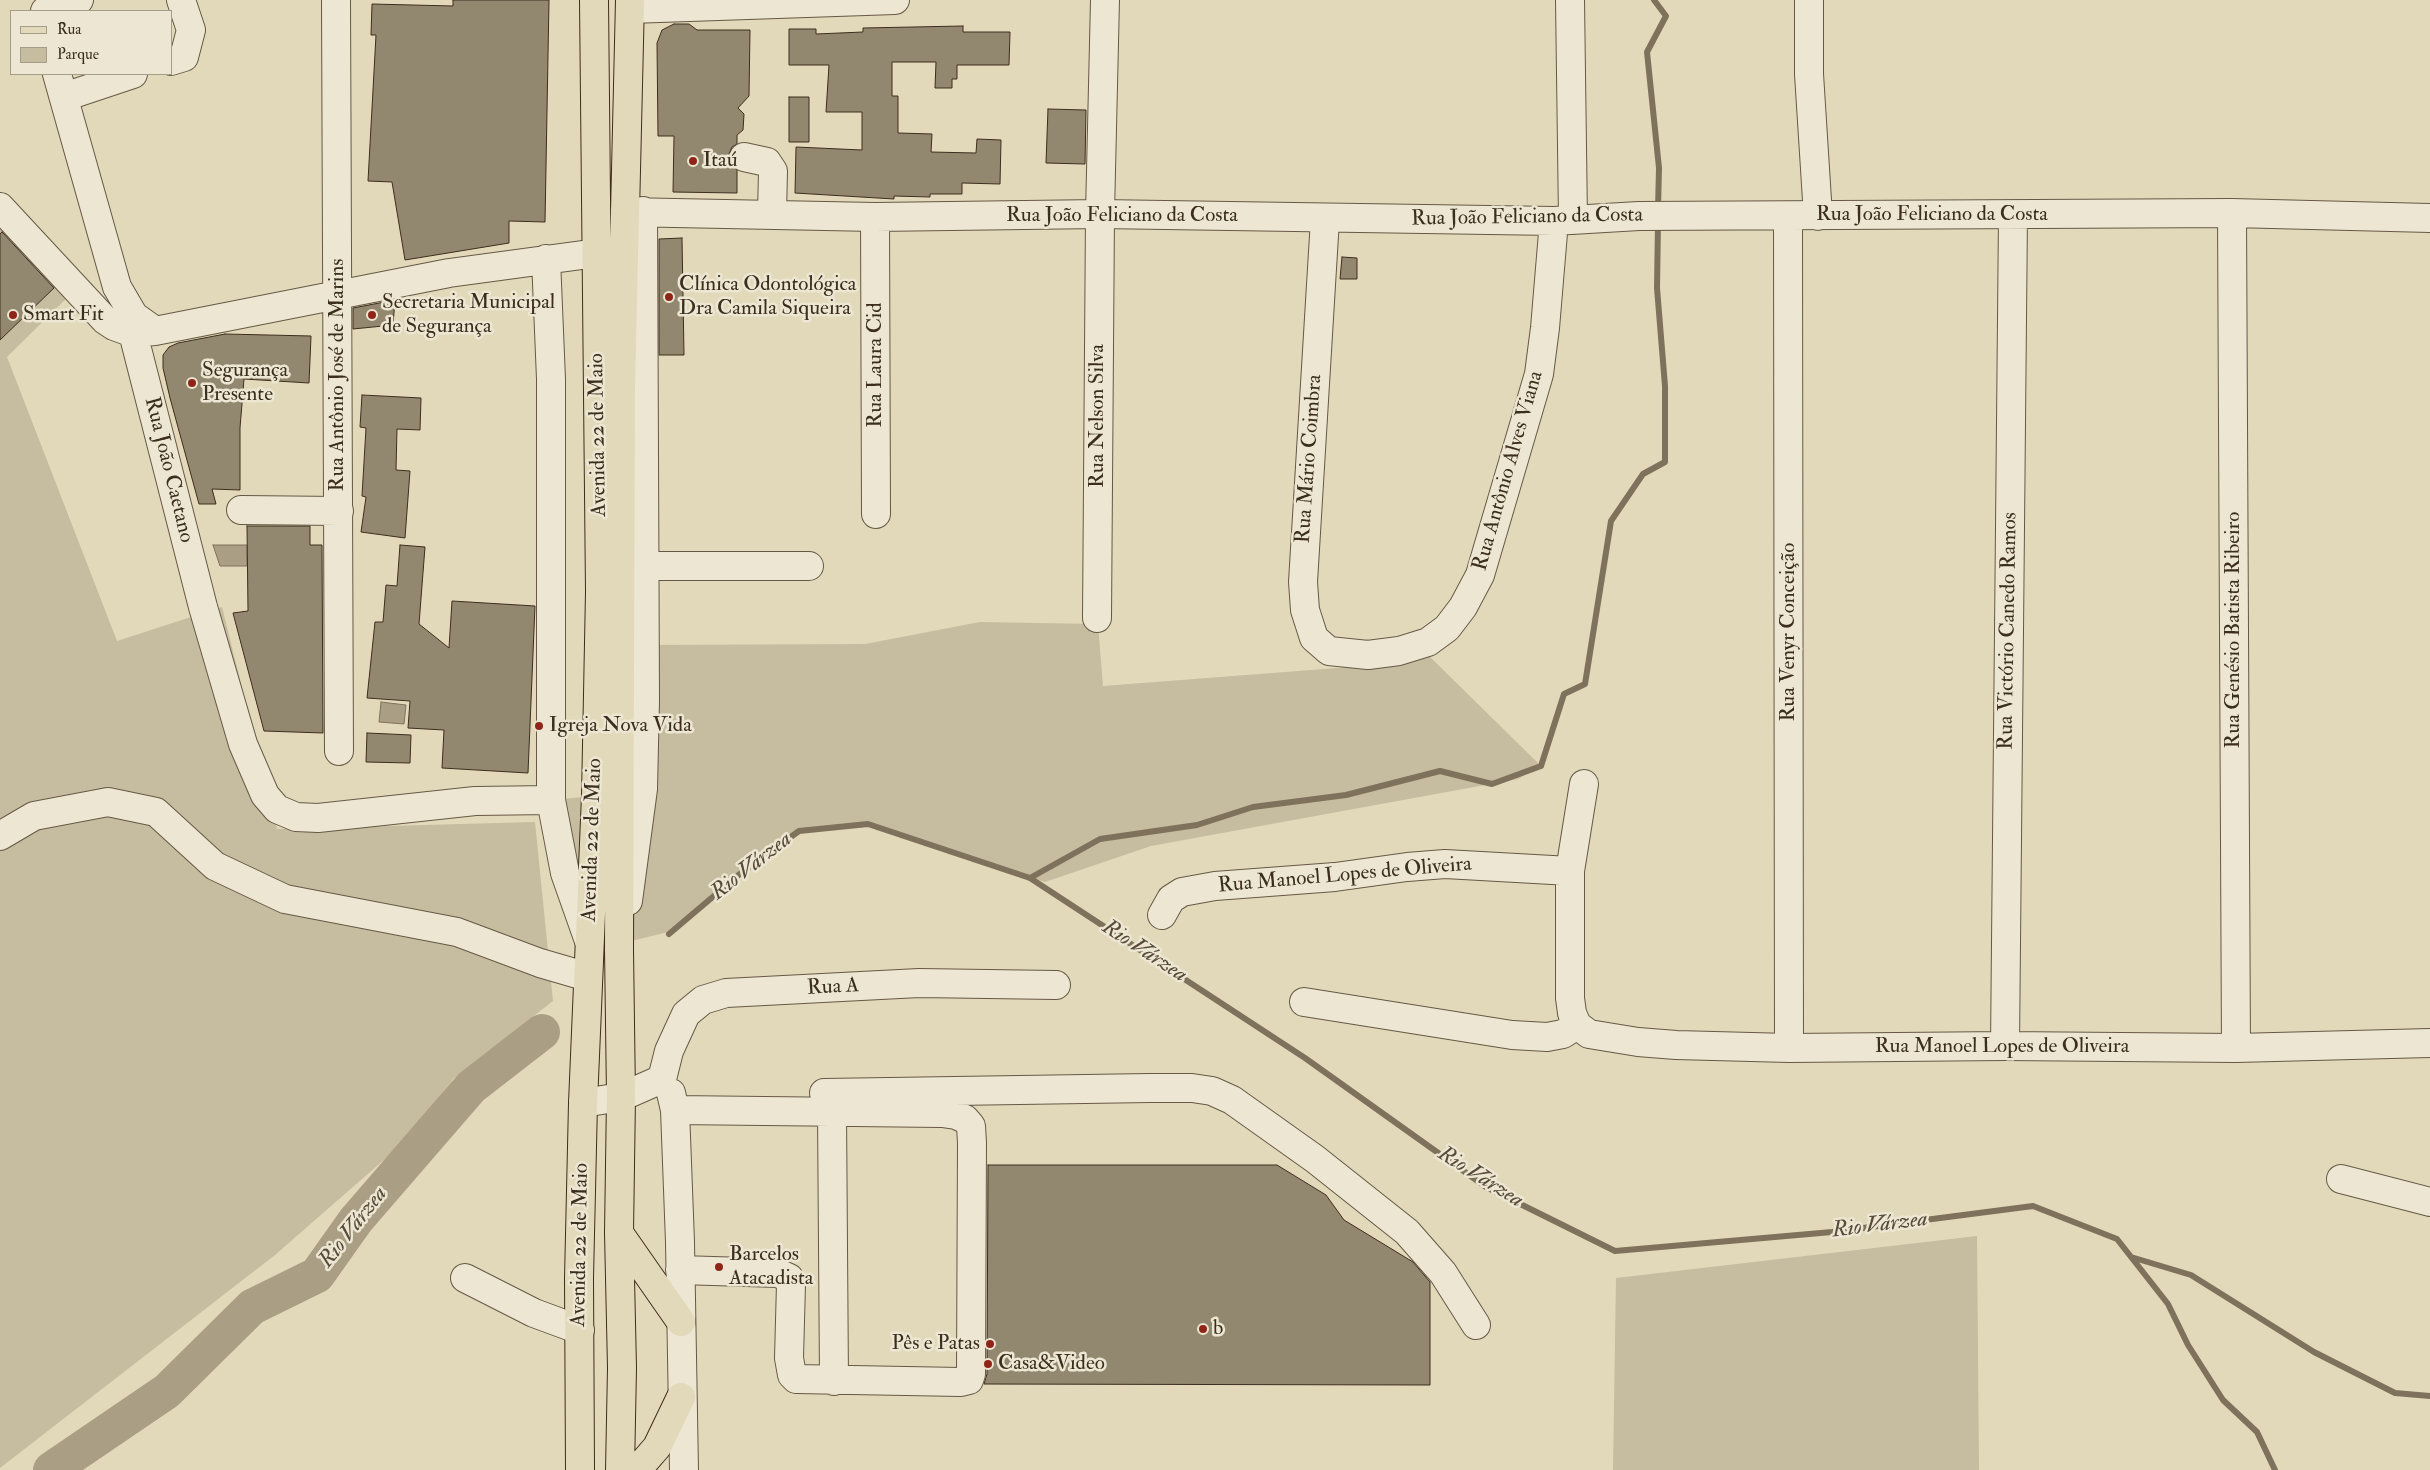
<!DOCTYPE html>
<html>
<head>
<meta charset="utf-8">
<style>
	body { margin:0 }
	#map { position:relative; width:2430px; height:1470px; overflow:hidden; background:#e2d9ba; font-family:"IM FELL Double Pica",serif }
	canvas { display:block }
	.legend { position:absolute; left:10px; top:10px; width:162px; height:65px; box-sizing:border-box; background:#ece6d2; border:1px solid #a69c8a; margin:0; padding:6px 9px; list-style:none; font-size:15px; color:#3c2e1e }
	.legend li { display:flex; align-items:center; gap:10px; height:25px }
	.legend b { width:25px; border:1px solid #a69c8a }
</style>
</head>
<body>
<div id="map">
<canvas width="2430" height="1470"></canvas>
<ul class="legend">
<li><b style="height:6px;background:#e2d9ba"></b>Rua</li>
<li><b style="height:14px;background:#c6bc9f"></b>Parque</li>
</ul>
</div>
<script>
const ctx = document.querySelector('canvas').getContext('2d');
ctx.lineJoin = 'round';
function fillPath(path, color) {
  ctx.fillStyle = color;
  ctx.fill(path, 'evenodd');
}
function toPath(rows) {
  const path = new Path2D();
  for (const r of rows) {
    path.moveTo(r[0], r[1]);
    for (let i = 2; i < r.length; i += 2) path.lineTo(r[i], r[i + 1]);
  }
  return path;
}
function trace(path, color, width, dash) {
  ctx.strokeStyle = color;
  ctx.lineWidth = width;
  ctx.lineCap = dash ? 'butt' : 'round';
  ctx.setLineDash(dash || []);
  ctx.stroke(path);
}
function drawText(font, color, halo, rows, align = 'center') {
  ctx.font = font + ' "IM FELL Double Pica",serif';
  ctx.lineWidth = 5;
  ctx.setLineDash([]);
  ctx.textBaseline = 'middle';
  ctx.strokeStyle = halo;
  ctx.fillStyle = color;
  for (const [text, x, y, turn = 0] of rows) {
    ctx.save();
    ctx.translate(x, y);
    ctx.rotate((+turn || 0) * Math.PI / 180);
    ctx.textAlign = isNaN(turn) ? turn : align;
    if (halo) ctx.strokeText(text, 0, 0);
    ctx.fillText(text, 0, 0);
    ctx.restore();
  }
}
fillPath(toPath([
	[0,201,81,284,7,357,117,641,222,607,277,829,535,822,553,1001,454,1078,401,1145,275,1255,0,1468],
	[980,622,1098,624,1103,686,1363,666,1426,653,1541,766,1518,779,1151,846,1045,882,868,824,799,831,741,873,672,931,607,947,640,645,865,644],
	[593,796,584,924,551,800],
	[1977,1236,1979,1470,1613,1470,1616,1278]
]), '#c6bc9f');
const water = toPath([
	[213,545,247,545,247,566,220,566,213,545],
	[381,702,406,705,404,724,379,722,381,702]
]);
fillPath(water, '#aa9f85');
trace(water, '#7e725c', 1);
trace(toPath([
	[1654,0,1666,16,1647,52,1659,168,1658,209],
	[1030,878,1100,839,1197,825,1253,807,1346,795,1440,771,1492,784,1541,766,1564,694,1585,684,1611,521,1643,474,1665,462,1665,386,1657,288,1658,222],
	[669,934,741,873,799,831,868,824,1030,878,1305,1058,1486,1187,1615,1251,1832,1232,2033,1206,2117,1239,2168,1304,2188,1345,2223,1400,2257,1432,2275,1470],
	[2131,1257,2191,1275,2314,1352,2395,1393,2430,1396]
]), '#7e725c', 6);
trace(toPath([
	[51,1470,167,1391,252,1307,317,1275,356,1220,471,1087,542,1032]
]), '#aa9f85', 36);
const building = toPath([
	[453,0,549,0,545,222,509,221,509,243,405,260,392,182,368,181,376,35,371,35,372,4,453,6,453,0],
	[674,24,689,24,697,30,750,30,749,96,738,108,744,114,743,130,737,135,737,144,732,147,729,154,729,162,737,170,737,193,673,192,674,136,658,136,657,43,662,30,674,24],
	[963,26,963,32,1010,32,1009,65,957,65,957,79,952,79,952,88,935,88,936,62,892,62,892,96,898,96,898,133,932,134,931,152,976,153,977,139,1001,140,1000,184,962,183,962,194,930,194,930,197,894,196,894,199,795,193,796,147,862,150,862,112,826,112,829,65,789,65,789,29,816,29,816,34,863,32,863,28,963,26],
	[789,97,809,97,809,142,789,142,789,97],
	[1048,109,1086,110,1085,164,1046,163,1048,109],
	[2,232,54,288,0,340,0,234,2,232],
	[682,238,684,355,659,355,659,239,682,238],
	[1342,257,1357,258,1357,279,1340,279,1342,257],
	[395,300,393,325,353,329,353,308,395,300],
	[225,334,311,336,309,383,244,379,240,428,240,490,212,489,216,504,199,504,170,398,163,368,163,355,169,347,178,343,225,334],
	[362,395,421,398,420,430,397,429,396,470,410,471,405,538,361,532,366,497,362,496,366,428,360,427,362,395],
	[247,526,310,526,310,545,322,545,323,733,264,731,233,613,248,611,247,526],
	[400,545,425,547,419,624,449,648,452,601,535,606,528,773,442,768,444,730,408,728,410,701,367,698,375,622,383,622,386,585,397,586,400,545],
	[367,733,411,735,410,763,366,762,367,733],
	[988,1165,1277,1165,1326,1195,1344,1220,1413,1262,1430,1282,1430,1385,984,1384,987,1374,988,1165]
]);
fillPath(building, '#92876f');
trace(building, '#3c2e1e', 1);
const minor = toPath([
	[336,0,339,751],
	[1570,0,1573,220],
	[1809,0,1809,74,1818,216],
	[630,9,895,0],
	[45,11,79,0],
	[171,61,184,57,191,30,181,0],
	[57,74,117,287,134,316,155,331],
	[64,97,133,74],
	[744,157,767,162,773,171,772,214],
	[0,207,105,320,114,326,133,333,155,331,449,273,597,253],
	[625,212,875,217,1100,214,1554,221,1639,216,2232,213,2430,218],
	[2232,213,2236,1048],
	[1788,216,1789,1048],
	[875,217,876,514],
	[1325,219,1303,582,1305,610,1314,638,1329,651,1368,655,1399,651,1428,642,1447,628,1463,607,1480,575,1539,374,1545,328,1554,221],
	[546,259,551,379,551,800,565,873,589,941],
	[133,333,203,607,243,744,265,795,277,809,296,817,318,818,475,801,551,800],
	[241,510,339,511],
	[645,566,809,566],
	[1097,618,1100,214,1105,0],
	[1584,784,1570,871,1570,998,1572,1013,1577,1025,1589,1034,1638,1042,1676,1045,1789,1048,2005,1046,2236,1048,2430,1043],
	[0,836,34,816,108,802,156,812,215,866,285,899,457,932,540,963,588,977],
	[628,901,643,789,645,700,643,211],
	[1162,915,1171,899,1182,892,1215,886,1335,877,1407,867,1445,864,1570,871],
	[1304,1002,1512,1035,1547,1037,1563,1034,1577,1025],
	[2005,1046,2013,215],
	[662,1079,669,1051,686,1014,703,1000,726,993,919,983,1056,985],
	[671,1093,675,1110,680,1242,684,1470],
	[824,1093,1150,1088,1192,1088,1212,1091,1232,1100,1315,1159,1407,1232,1443,1273,1476,1325],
	[583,1103,621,1097,662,1079],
	[675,1110,942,1113,956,1115,965,1119,971,1126,972,1143,971,1374,969,1380,961,1382,796,1379,792,1375,789,1358,791,1284,789,1278,778,1273,680,1270],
	[832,1111,834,1381],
	[2341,1179,2430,1202],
	[465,1278,534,1313,580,1330]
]);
const major = toPath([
	[619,1233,681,1322],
	[580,1470,579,1278,583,1103,596,796,600,592,594,0],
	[620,1470,622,1368,619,1233,621,1097,619,949,621,383,630,0],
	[637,1470,657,1447,681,1397]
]);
trace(minor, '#665945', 30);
trace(major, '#3c2e1e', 30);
trace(minor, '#ece6d2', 28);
trace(major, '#e2d9ba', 28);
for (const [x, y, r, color] of [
	[693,161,5,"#8f2418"],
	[669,297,5,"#8f2418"],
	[13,315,5,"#8f2418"],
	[372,315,5,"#8f2418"],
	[192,383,5,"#8f2418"],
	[539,726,5,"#8f2418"],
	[719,1267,5,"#8f2418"],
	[1203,1329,5,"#8f2418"],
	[990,1344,5,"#8f2418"],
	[988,1364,5,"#8f2418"]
]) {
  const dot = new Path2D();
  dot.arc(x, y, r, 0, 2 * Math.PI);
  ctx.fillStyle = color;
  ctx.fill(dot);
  trace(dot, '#ece6d2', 2);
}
drawText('21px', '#3c2e1e', '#ece6d2', [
	["Itaú",703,161],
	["Clínica Odontológica",679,285],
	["Dra Camila Siqueira",679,309],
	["Secretaria Municipal",382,303],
	["de Segurança",382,327],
	["Smart Fit",23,315],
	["Segurança",202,371],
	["Presente",202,395],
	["Igreja Nova Vida",549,726],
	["Barcelos",729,1255],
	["Atacadista",729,1279],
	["b",1213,1329],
	["Pês e Patas",980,1344,"right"],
	["Casa&Video",998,1364]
], 'left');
drawText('21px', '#3c2e1e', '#ece6d2', [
	["Rua João Feliciano da Costa",1932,215],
	["Rua João Feliciano da Costa",1122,216],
	["Rua João Feliciano da Costa",1527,218,-1],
	["Rua Laura Cid",876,365,-90],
	["Rua Antônio José de Marins",338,375,-90],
	["Rua Nelson Silva",1098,416,-90],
	["Avenida 22 de Maio",599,435,-91],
	["Rua Mário Coimbra",1310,459,-86],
	["Rua João Caetano",168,470,76],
	["Rua Antônio Alves Viana",1509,471,-74],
	["Rua Genésio Batista Ribeiro",2234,630,-90],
	["Rua Victório Canedo Ramos",2009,631,-89],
	["Rua Venyr Conceição",1789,632,-90],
	["Avenida 22 de Maio",593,840,-88],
	["Rua Manoel Lopes de Oliveira",1345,876,-5],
	["Rua A",833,988,-3],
	["Rua Manoel Lopes de Oliveira",2002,1047],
	["Avenida 22 de Maio",581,1245,-89]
]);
drawText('italic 22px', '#584a38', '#ece6d2', [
	["Rio Várzea",752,867,-38],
	["Rio Várzea",1144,952,33],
	["Rio Várzea",1480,1178,32],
	["Rio Várzea",1880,1226,-7],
	["Rio Várzea",354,1228,-52]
]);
</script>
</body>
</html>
